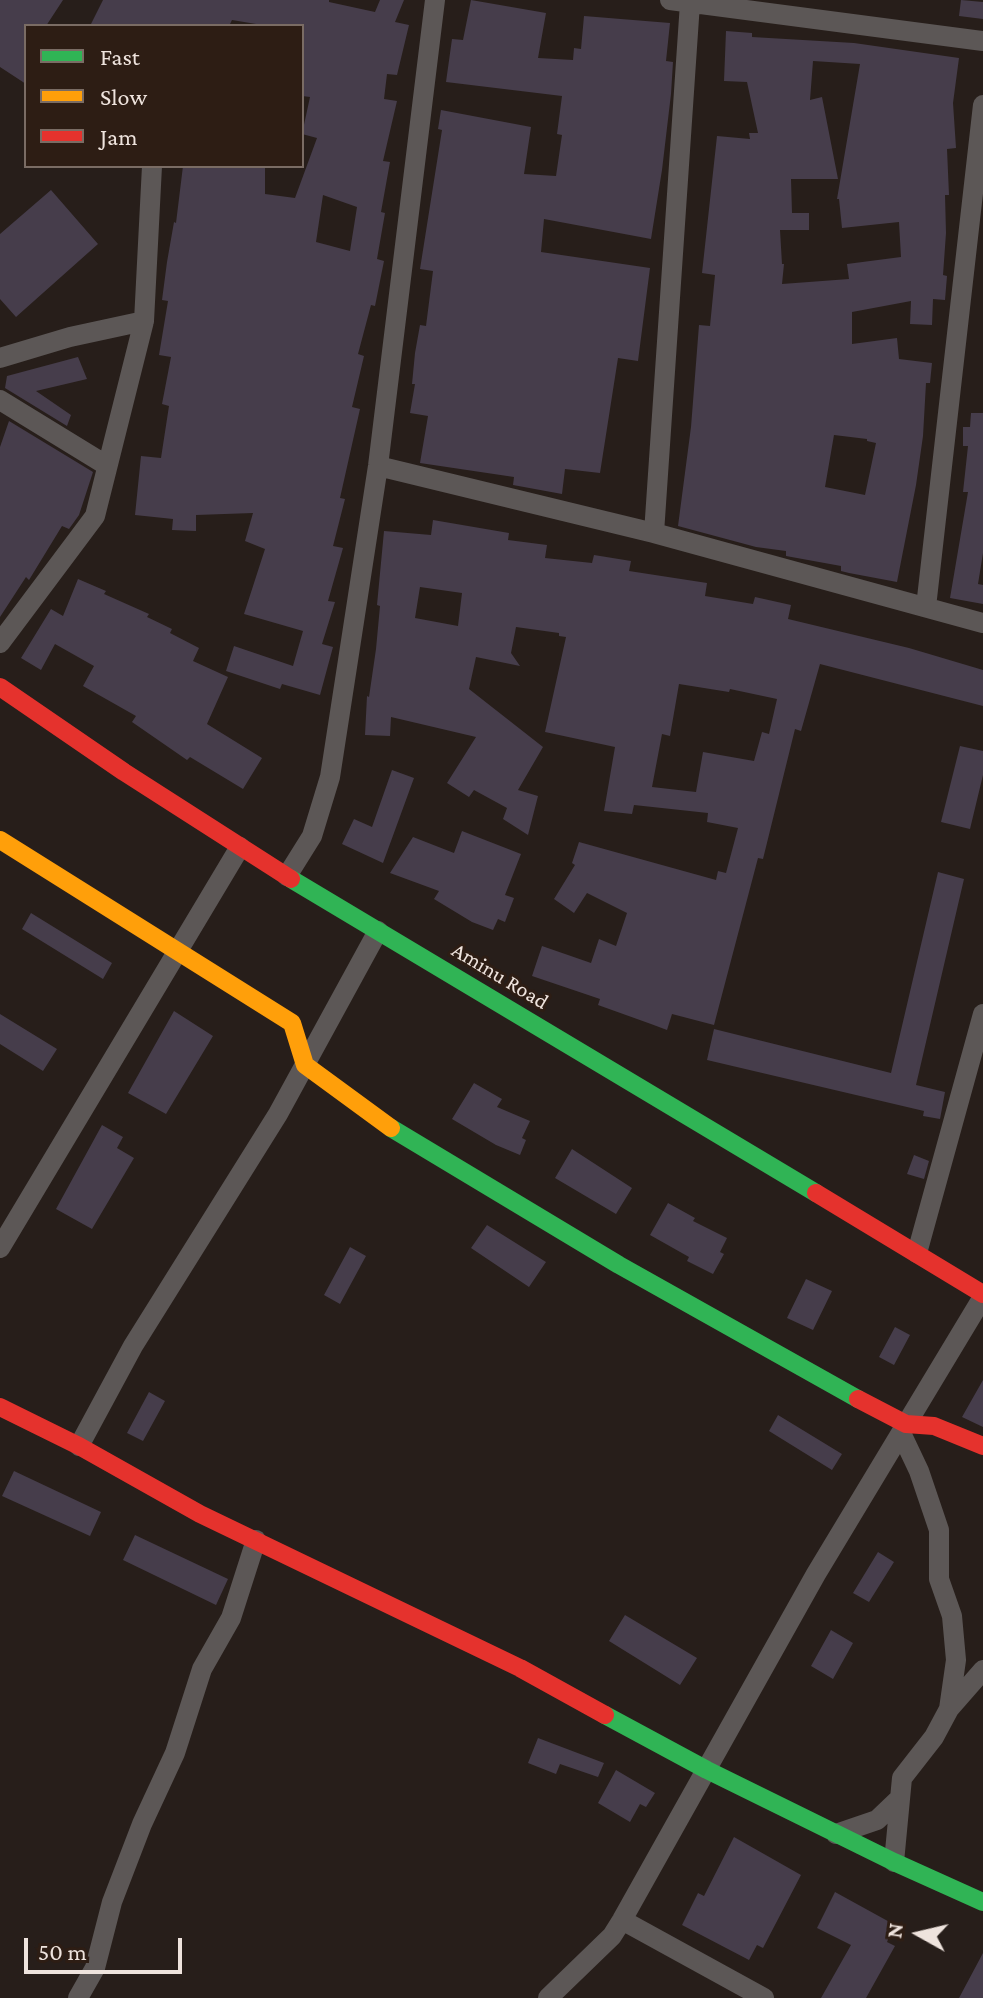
<!DOCTYPE html>
<html>
<head>
<meta charset="utf-8">
<style>
	body { margin:0 }
	#map { position:relative; width:983px; height:1998px; overflow:hidden; background:#271e1a; font-family:"Crimson Pro",serif }
	canvas { display:block }
	.legend { position:absolute; left:24px; top:24px; width:280px; height:144px; box-sizing:border-box; background:#2d1d14; border:2px solid #7a6c64; margin:0; padding:10px 14px; list-style:none; font-size:24px; color:#eee3dd }
	.legend li { display:flex; align-items:center; gap:16px; height:40px }
	.legend b { width:40px; border:2px solid #7a6c64 }
	.north { position:absolute; left:879px; top:1894px; width:80px; height:80px; -webkit-text-stroke:6px #2d1d14; paint-order:stroke; rotate:278deg; font-size:22px; font-weight:700; line-height:32px; text-align:center; color:#eee3dd }
	.north::after { content:''; display:block; margin:auto; width:28px; height:36px; background:#eee3dd; clip-path:polygon(50% 0,100% 100%,50% 72%,0 100%) }
	.scale { position:absolute; left:24px; top:1938px; width:158px; height:36px; box-sizing:border-box; border:4px solid #eee3dd; border-top:0; padding-left:10px; font-size:24px; line-height:28px; white-space:nowrap; color:#eee3dd; -webkit-text-stroke:6px #2d1d14; paint-order:stroke }
</style>
</head>
<body>
<div id="map">
<canvas width="983" height="1998"></canvas>
<ul class="legend">
<li><b style="height:10px;background:#30b455"></b>Fast</li>
<li><b style="height:10px;background:#ff9f0a"></b>Slow</li>
<li><b style="height:10px;background:#e5322d"></b>Jam</li>
</ul>
<div class="north">N</div>
<div class="scale">50 m</div>
</div>
<script>
const ctx = document.querySelector('canvas').getContext('2d');
ctx.lineJoin = 'round';
function fillPath(path, color) {
  ctx.fillStyle = color;
  ctx.fill(path, 'evenodd');
}
function toPath(rows) {
  const path = new Path2D();
  for (const r of rows) {
    path.moveTo(r[0], r[1]);
    for (let i = 2; i < r.length; i += 2) path.lineTo(r[i], r[i + 1]);
  }
  return path;
}
function trace(path, color, width, dash) {
  ctx.strokeStyle = color;
  ctx.lineWidth = width;
  ctx.lineCap = dash ? 'butt' : 'round';
  ctx.setLineDash(dash || []);
  ctx.stroke(path);
}
function drawText(font, color, halo, rows, align = 'center') {
  ctx.font = font + ' "Crimson Pro",serif';
  ctx.lineWidth = 6;
  ctx.setLineDash([]);
  ctx.textBaseline = 'middle';
  ctx.strokeStyle = halo;
  ctx.fillStyle = color;
  for (const [text, x, y, turn = 0] of rows) {
    ctx.save();
    ctx.translate(x, y);
    ctx.rotate((+turn || 0) * Math.PI / 180);
    ctx.textAlign = isNaN(turn) ? turn : align;
    if (halo) ctx.strokeText(text, 0, 0);
    ctx.fillText(text, 0, 0);
    ctx.restore();
  }
}
fillPath(toPath([
	[0,0,63,0,46,26,26,26,26,84,0,67],
	[103,0,329,0,329,2,375,12,380,0,404,0,395,22,409,25,397,75,387,74,384,99,397,101,383,161,390,162,381,212,385,213,377,259,384,261,375,306,371,305,358,354,364,356,352,407,360,409,340,498,345,499,333,546,343,548,328,601,335,602,322,644,333,647,320,695,282,684,280,689,226,671,234,646,293,666,303,631,244,614,265,549,245,541,253,513,196,515,196,531,172,530,173,519,135,515,141,456,161,458,169,406,162,404,171,357,159,355,168,301,162,300,167,262,174,222,176,223,183,166,265,166,265,194,295,198,317,138,302,134,310,97,302,96,302,26,268,26,232,20,229,26,90,26],
	[323,195,357,207,350,251,316,242],
	[471,0,546,13,538,58,573,60,574,48,581,49,584,16,670,23,666,61,673,62,671,94,662,170,651,239,544,219,541,252,650,268,638,361,618,358,600,473,565,469,562,494,513,485,514,477,420,463,428,416,410,413,415,384,412,384,415,353,420,325,426,326,433,271,420,269,442,130,438,129,441,110,531,127,524,174,556,176,562,135,557,134,562,96,446,82,452,39,463,40],
	[961,0,983,2,983,19,959,16],
	[726,31,752,33,752,37,854,43,959,58,953,103,956,148,947,149,949,195,945,195,946,233,943,275,947,276,945,300,933,299,932,325,910,324,911,301,852,312,852,344,897,338,899,359,932,363,930,383,926,383,923,436,916,485,897,582,849,573,841,571,841,566,786,556,786,551,756,547,678,526,691,427,699,325,710,326,715,275,702,273,717,136,750,139,749,133,758,133,747,82,724,81],
	[813,61,860,64,837,199,839,199,842,228,899,222,901,257,847,264,849,279,782,284,784,264,782,264,780,230,809,230,809,213,792,213,791,179,838,179,822,97,810,100],
	[834,435,867,439,867,441,876,443,865,495,825,487],
	[51,190,98,244,16,317,0,299,0,234],
	[78,357,87,379,36,391,71,415,67,426,5,388,7,376],
	[971,413,983,413,983,553,978,584,983,585,983,604,950,598,968,492,963,492,968,446,963,446,963,427,970,427],
	[9,421,93,472,79,515,69,529,62,526,29,580,26,577,0,617,0,447],
	[433,520,509,533,508,540,547,545,545,558,592,563,594,555,631,561,629,571,707,583,705,596,753,604,755,597,791,605,788,619,909,648,983,670,983,706,820,664,801,731,795,729,763,859,758,858,714,1025,672,1014,667,1030,651,1024,598,1005,600,999,532,976,542,946,591,963,599,939,616,946,627,913,587,893,574,913,554,899,575,865,572,863,579,842,716,880,718,871,726,873,738,828,707,822,708,813,634,805,632,814,604,811,615,747,545,732,566,637,559,636,559,633,516,627,511,653,520,666,476,657,469,689,543,747,518,790,538,796,528,835,503,819,507,808,474,790,469,797,447,783,476,737,391,717,390,736,365,735,367,696,369,697,376,649,380,606,377,605,384,531,431,535],
	[420,587,462,593,458,626,415,618],
	[679,684,729,692,730,689,777,699,769,734,762,732,754,761,703,752,696,792,652,787,662,734,670,736],
	[78,579,106,591,104,594,149,614,147,617,172,629,170,633,199,648,193,661,228,677,207,724,262,758,243,789,190,757,187,760,132,722,136,716,83,686,94,666,55,644,41,670,21,658,51,609,63,616],
	[960,746,983,751,983,775,970,829,941,822],
	[392,770,414,778,383,863,342,844,354,819,372,827],
	[462,831,521,854,505,895,514,898,505,922,498,919,493,930,472,922,434,899,439,891,390,873,413,837,454,853],
	[938,872,964,879,916,1085,945,1092,940,1119,923,1116,924,1111,707,1060,714,1029,891,1073],
	[31,913,112,963,103,979,22,929],
	[174,1011,213,1036,166,1114,128,1093],
	[0,1014,57,1049,43,1071,0,1044],
	[474,1083,502,1099,497,1107,530,1121,522,1138,526,1140,520,1155,496,1145,452,1119],
	[102,1125,123,1137,117,1148,134,1158,92,1229,56,1209],
	[572,1149,632,1188,616,1214,555,1178],
	[914,1155,929,1161,924,1179,907,1174],
	[668,1203,695,1218,693,1221,727,1238,720,1252,724,1254,713,1274,687,1261,689,1257,650,1235],
	[487,1225,546,1262,529,1287,471,1248],
	[350,1247,366,1256,340,1304,324,1295],
	[806,1279,832,1291,813,1330,787,1318],
	[895,1327,910,1335,894,1365,879,1357],
	[983,1380,983,1427,962,1417],
	[149,1392,165,1401,143,1441,127,1433],
	[778,1415,842,1454,832,1470,769,1431],
	[14,1471,101,1512,90,1536,2,1496],
	[135,1535,228,1579,216,1605,123,1560],
	[878,1552,894,1562,869,1602,853,1593],
	[625,1615,697,1658,680,1685,609,1641],
	[831,1630,853,1643,833,1679,811,1666],
	[538,1738,604,1763,598,1777,560,1764,556,1774,528,1763],
	[616,1770,655,1793,646,1807,640,1804,630,1822,598,1803],
	[734,1837,801,1875,763,1948,757,1945,749,1960,682,1925,698,1893,704,1896],
	[835,1892,895,1925,887,1942,895,1946,866,1998,821,1998,851,1945,817,1928],
	[983,1953,983,1998,959,1998]
]), '#463d4b');
trace(toPath([
	[670,0,983,41],
	[0,358,70,337,144,321],
	[0,400,106,465],
	[378,466,654,533,983,623],
	[654,533,690,3],
	[926,607,983,105],
	[0,643,95,516,144,321,152,166],
	[287,876,312,836,330,777,378,466,435,0],
	[0,1248,240,847],
	[917,1253,983,1014],
	[79,1446,133,1346,278,1114,378,931],
	[949,1709,983,1670],
	[836,1834,877,1820,899,1799],
	[894,1862,902,1778,934,1737,949,1709,956,1660,952,1616,939,1579,939,1530,919,1471,901,1433],
	[622,1920,764,1998],
	[78,1998,95,1968,112,1902,142,1824,175,1753,202,1669,231,1618,256,1540],
	[548,1998,612,1936,622,1920,816,1574,983,1297]
]), '#5c5756', 20);
trace(toPath([
	[291,879,816,1193],
	[391,1128,619,1265,858,1399],
	[605,1715,707,1770,894,1862,983,1902]
]), '#30b455', 18);
trace(toPath([
	[0,840,292,1023,305,1065,391,1128]
]), '#ff9f0a', 18);
trace(toPath([
	[0,687,124,772,291,879],
	[816,1193,983,1294],
	[858,1399,906,1424,934,1426,983,1446],
	[0,1407,79,1446,200,1514,520,1668,605,1715]
]), '#e5322d', 18);
drawText('22px', '#eee3dd', '#2d1d14', [
	["Aminu Road",500,976,31]
]);
</script>
</body>
</html>
